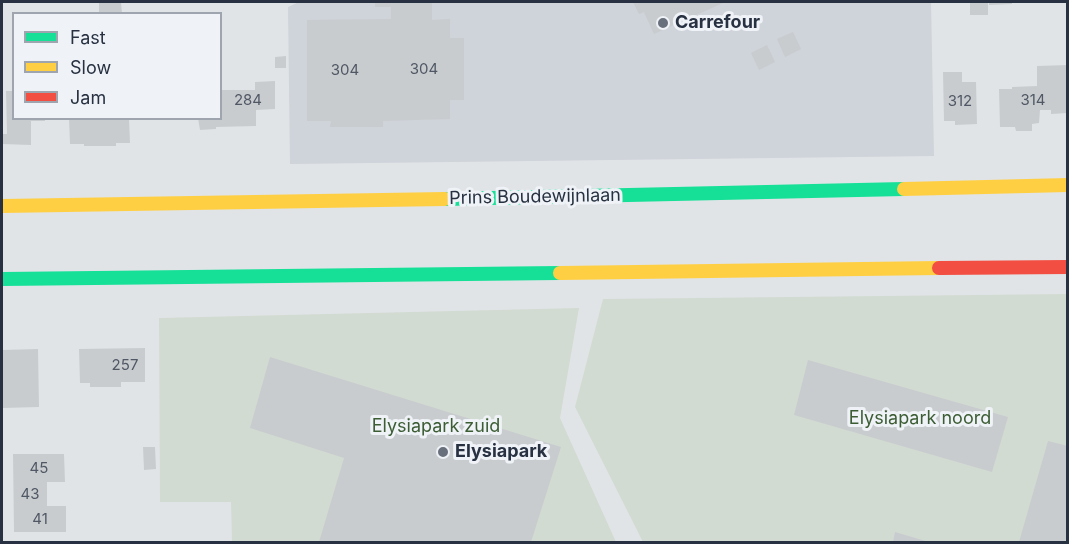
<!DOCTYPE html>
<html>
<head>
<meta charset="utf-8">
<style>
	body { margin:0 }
	#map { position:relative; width:1069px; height:544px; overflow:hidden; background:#e1e4e7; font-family:Inter,sans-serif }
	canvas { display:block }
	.frame { position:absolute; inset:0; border:3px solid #273141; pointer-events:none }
	.legend { position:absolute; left:12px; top:12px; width:210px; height:108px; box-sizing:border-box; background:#eff2f6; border:2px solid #9fa5ae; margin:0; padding:8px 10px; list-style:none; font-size:18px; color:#273141 }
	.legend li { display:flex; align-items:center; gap:12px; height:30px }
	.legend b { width:30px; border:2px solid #9fa5ae }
</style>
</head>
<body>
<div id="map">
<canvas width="1069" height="544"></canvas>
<div class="frame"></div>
<ul class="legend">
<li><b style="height:8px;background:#16e098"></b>Fast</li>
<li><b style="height:8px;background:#ffcf43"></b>Slow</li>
<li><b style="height:8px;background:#f24e42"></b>Jam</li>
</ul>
</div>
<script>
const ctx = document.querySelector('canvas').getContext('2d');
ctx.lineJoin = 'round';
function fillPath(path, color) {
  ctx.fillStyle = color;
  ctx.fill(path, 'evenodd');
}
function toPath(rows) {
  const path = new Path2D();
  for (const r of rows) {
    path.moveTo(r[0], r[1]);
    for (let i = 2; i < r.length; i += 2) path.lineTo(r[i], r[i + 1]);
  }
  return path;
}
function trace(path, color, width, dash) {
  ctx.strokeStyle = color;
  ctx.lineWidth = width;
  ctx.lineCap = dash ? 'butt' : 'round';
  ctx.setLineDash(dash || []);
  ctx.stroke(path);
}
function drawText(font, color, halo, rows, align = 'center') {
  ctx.font = font + ' Inter,sans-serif';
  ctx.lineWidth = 6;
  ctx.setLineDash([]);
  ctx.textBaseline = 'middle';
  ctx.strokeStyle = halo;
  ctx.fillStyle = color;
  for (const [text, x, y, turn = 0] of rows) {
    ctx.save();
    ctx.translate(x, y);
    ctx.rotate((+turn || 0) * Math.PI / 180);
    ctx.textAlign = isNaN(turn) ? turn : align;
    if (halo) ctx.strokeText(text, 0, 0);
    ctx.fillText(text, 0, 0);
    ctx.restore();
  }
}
fillPath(toPath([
	[299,2,931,2,934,156,290,164,288,7]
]), '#cfd3da');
fillPath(toPath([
	[1067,294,1067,542,643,542,575,407,603,299],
	[579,308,560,418,616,542,232,542,231,502,160,502,159,318]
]), '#d2dbd2');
fillPath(toPath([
	[99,2,121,2,122,14,99,14],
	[375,2,432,2,432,20,450,19,450,38,464,38,464,100,450,100,450,119,383,121,383,127,330,127,331,121,307,121,307,20,391,19,391,7,375,7],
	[633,2,725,2,654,34,644,12,639,14],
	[970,2,988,2,988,15,970,15],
	[989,2,1012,2,1012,4,989,5],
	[793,32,801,49,785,57,777,39],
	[767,45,775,62,759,70,751,53],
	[286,56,286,68,275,68,275,57],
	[1068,65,1068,113,1051,114,1051,110,1040,110,1039,123,1032,124,1032,131,1016,131,1015,127,1000,127,999,89,1012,89,1012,87,1037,86,1037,66],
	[943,72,962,72,962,82,976,82,977,124,955,125,955,121,944,121],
	[275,81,275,109,256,110,256,126,216,127,216,129,200,130,198,118,220,118,220,90,255,90,255,82],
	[6,91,14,91,14,118,45,118,45,121,31,121,31,145,2,144,2,134,7,134],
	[69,118,129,118,130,143,116,143,116,146,84,146,84,144,70,144],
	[145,348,145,382,121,382,121,387,90,387,90,383,80,383,79,349],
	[38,349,39,407,3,408,2,350],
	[270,357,561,447,531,542,319,542,344,458,250,428],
	[808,360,1008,417,992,472,794,415],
	[1048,441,1068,446,1068,534,1065,542,1019,542],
	[143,447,155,447,156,469,144,470],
	[13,454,64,454,65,482,47,482,47,506,66,506,66,532,14,532],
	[895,532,929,542,893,542]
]), '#c9cccf');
trace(toPath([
	[445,199,904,189],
	[2,279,560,273]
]), '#16e098', 14);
trace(toPath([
	[904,189,1068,185],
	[2,206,445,199],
	[560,273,939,268]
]), '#ffcf43', 14);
trace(toPath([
	[939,268,1068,267]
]), '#f24e42', 14);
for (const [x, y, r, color] of [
	[663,23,6,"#68707b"],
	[443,452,6,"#68707b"]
]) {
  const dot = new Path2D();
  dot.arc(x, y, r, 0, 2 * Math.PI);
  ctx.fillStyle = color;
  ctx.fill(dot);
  trace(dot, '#eff2f6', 2);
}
drawText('15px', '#505865', null, [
	["304",424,69],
	["304",345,70],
	["284",248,100],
	["314",1033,100],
	["312",960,101],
	["257",125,365],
	["45",39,468],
	["43",30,494],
	["41",40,519]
]);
drawText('bold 18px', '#273141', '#eff2f6', [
	["Carrefour",675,23],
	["Elysiapark",455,452]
], 'left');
drawText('18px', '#273141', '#eff2f6', [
	["Prins Boudewijnlaan",535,197,-1]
]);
drawText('18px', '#3c5d34', '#eff2f6', [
	["Elysiapark noord",920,419],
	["Elysiapark zuid",436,427]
]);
</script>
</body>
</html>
